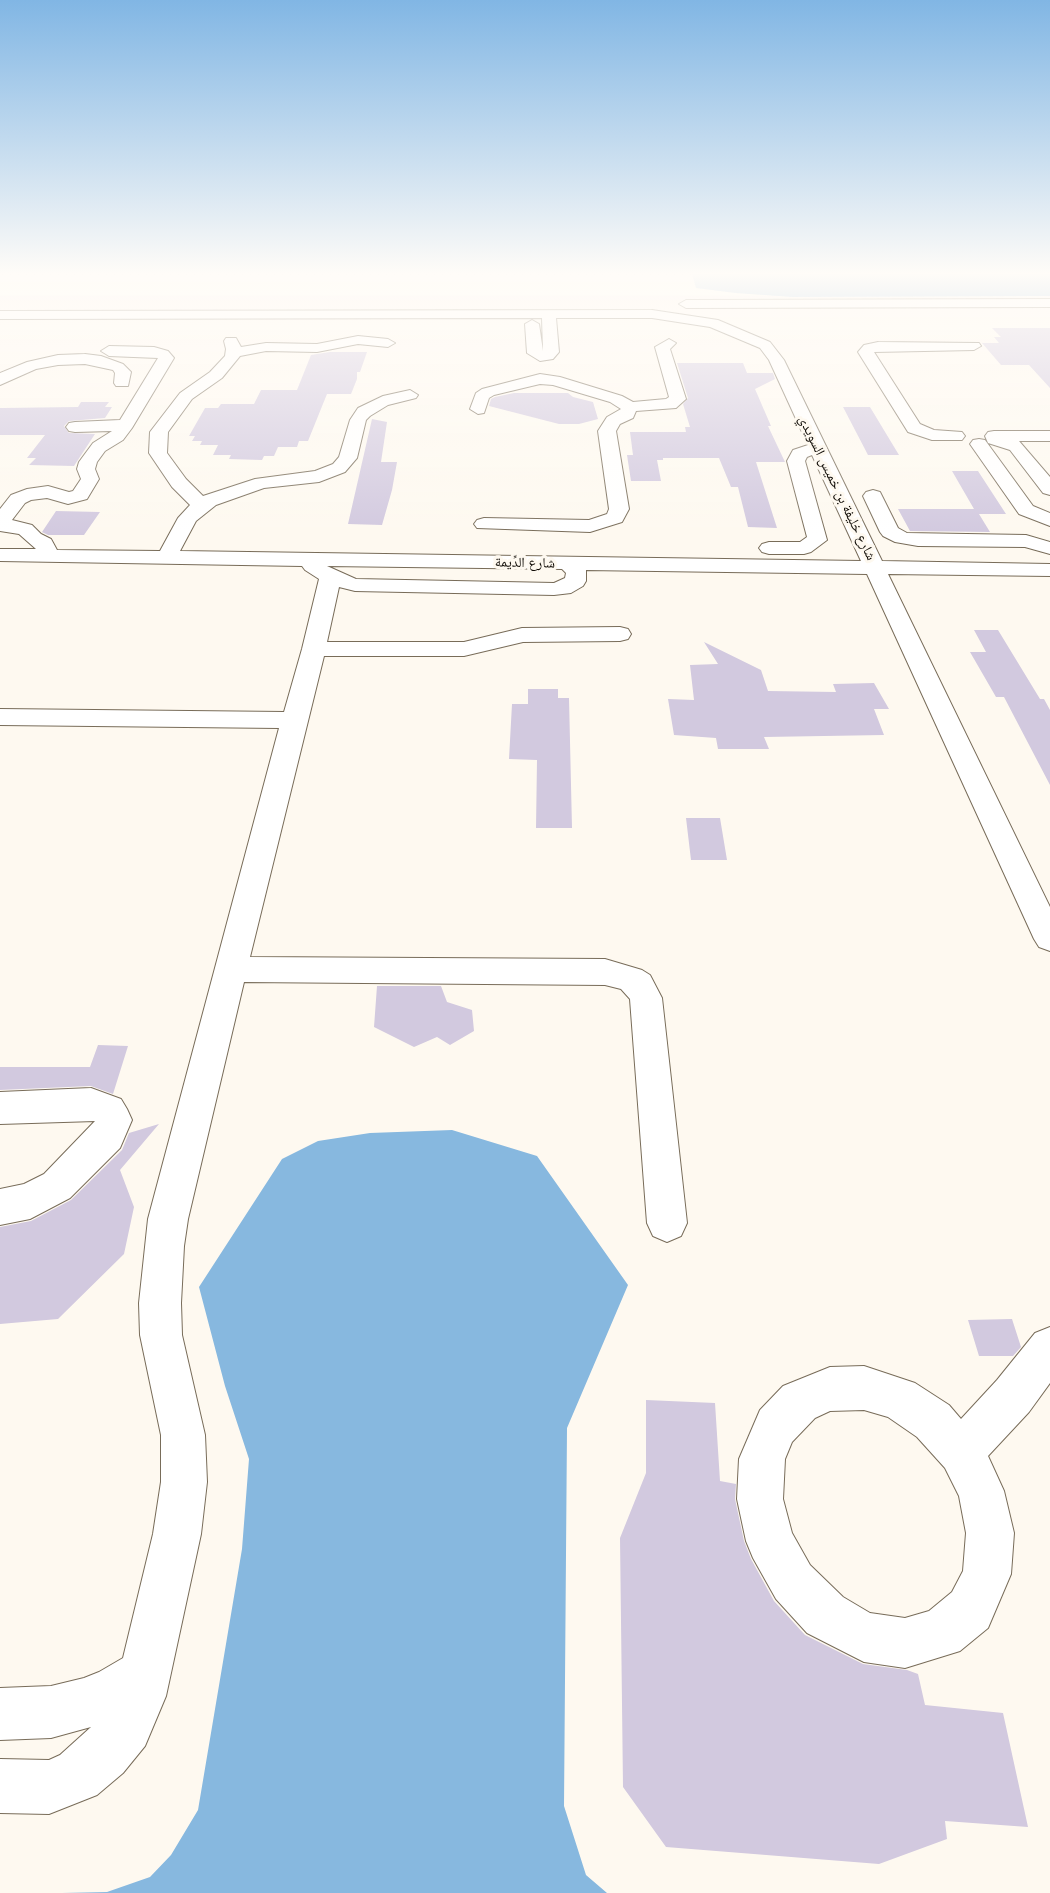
<!DOCTYPE html>
<html>
<head>
<meta charset="utf-8">
<style>
	body { margin:0 }
	canvas { display:block; background:#fef9f0 }
</style>
</head>
<body>
<canvas width="1050" height="1893"></canvas>
<script>
const ctx = document.querySelector('canvas').getContext('2d');
ctx.lineJoin = 'round';
function fillPath(path, color) {
  ctx.fillStyle = color;
  ctx.fill(path, 'evenodd');
}
function toPath(rows) {
  const path = new Path2D();
  for (const r of rows) {
    path.moveTo(r[0], r[1]);
    for (let i = 2; i < r.length; i += 2) path.lineTo(r[i], r[i + 1]);
  }
  return path;
}
function trace(path, color, width, dash) {
  ctx.strokeStyle = color;
  ctx.lineWidth = width;
  ctx.lineCap = dash ? 'butt' : 'round';
  ctx.setLineDash(dash || []);
  ctx.stroke(path);
}
function drawText(font, color, halo, rows, align = 'center') {
  ctx.font = font + ' "PT Sans","Noto Naskh Arabic",sans-serif';
  ctx.lineWidth = 6;
  ctx.setLineDash([]);
  ctx.textBaseline = 'middle';
  ctx.strokeStyle = halo;
  ctx.fillStyle = color;
  for (const [text, x, y, turn = 0] of rows) {
    ctx.save();
    ctx.translate(x, y);
    ctx.rotate((+turn || 0) * Math.PI / 180);
    ctx.textAlign = isNaN(turn) ? turn : align;
    if (halo) ctx.strokeText(text, 0, 0);
    ctx.fillText(text, 0, 0);
    ctx.restore();
  }
}
fillPath(toPath([
	[691,271,1050,271,1050,296,792,297,736,293,696,288],
	[452,1130,537,1156,628,1285,567,1428,564,1806,586,1875,607,1893,62,1893,107,1892,150,1877,171,1855,198,1810,242,1549,249,1459,225,1386,199,1287,282,1159,318,1141,370,1133]
]), '#87b8df');
fillPath(toPath([
	[992,328,1050,328,1050,388,1029,365,1001,365,982,343,999,343,994,337,1001,337],
	[330,352,367,352,360,372,357,372,357,379,351,394,327,394,308,441,299,441,297,447,278,447,274,456,264,456,262,460,229,459,231,455,213,455,218,445,200,445,202,441,192,441,195,436,189,436,205,408,218,408,221,404,254,404,261,390,297,390,311,355],
	[677,363,743,363,747,373,773,373,775,379,755,389,771,426,768,426,785,462,756,462,777,528,748,527,738,487,731,487,719,458,663,458,663,460,657,460,661,481,631,481,627,455,633,455,630,432,686,432,685,427,690,427,683,404,688,398],
	[514,393,568,393,573,397,593,402,598,419,579,424,559,424,489,406,491,399,495,397],
	[81,402,109,402,105,407,112,407,105,418,69,421,64,426,69,433,95,434,74,466,29,465,36,458,27,458,45,435,0,435,0,408,78,407],
	[843,407,870,407,899,455,868,455],
	[372,419,387,422,381,462,397,462,392,490,382,525,348,524],
	[952,471,978,471,1006,514,979,514,990,532,910,531,898,509,974,509],
	[56,511,100,512,84,535,48,535,42,532],
	[974,630,998,630,1040,699,1044,699,1050,710,1050,785,1004,697,996,697,970,652,986,652],
	[704,642,761,670,768,691,836,692,833,684,874,683,889,709,874,709,884,735,764,737,769,749,718,749,716,738,674,735,668,699,694,700,690,665,718,664],
	[528,689,558,689,558,698,569,698,572,828,536,828,537,760,509,759,512,704,528,704],
	[686,818,720,818,727,860,691,860],
	[377,986,441,986,447,1002,472,1010,474,1031,450,1045,437,1037,414,1047,374,1027],
	[98,1045,128,1046,113,1094,91,1086,0,1090,0,1067,90,1067],
	[159,1124,120,1170,134,1207,124,1254,58,1319,0,1324,0,1227,31,1221,71,1200,122,1150,129,1133],
	[1012,1319,1021,1347,1013,1356,979,1356,968,1320],
	[646,1400,715,1403,720,1481,736,1484,735,1499,744,1541,751,1559,774,1601,805,1635,863,1664,907,1670,918,1674,925,1705,1003,1713,1028,1827,945,1821,947,1839,879,1864,666,1847,623,1787,620,1538,646,1473]
]), '#d2c9df');
const minor = toPath([
	[1050,299,1050,307,686,308,679,304,686,300,1050,299],
	[652,310,718,320,770,342,784,360,882,561,1050,564,1050,576,888,574,1050,907,1050,951,1039,947,1034,939,867,574,586,570,586,581,583,586,571,593,554,595,355,591,339,587,327,642,464,642,522,628,620,627,628,629,631,634,628,639,620,641,523,642,464,656,324,656,250,957,605,959,642,970,650,975,662,998,687,1223,681,1236,667,1242,653,1236,647,1223,630,999,621,989,605,985,244,982,188,1219,184,1246,181,1303,182,1335,205,1435,207,1482,201,1534,166,1696,145,1746,123,1773,97,1795,49,1814,0,1813,0,1759,49,1760,60,1755,91,1727,51,1738,0,1740,0,1688,51,1686,84,1678,99,1672,123,1658,153,1534,161,1482,161,1435,140,1335,139,1303,148,1219,279,728,0,725,0,709,284,712,302,649,319,579,305,570,302,566,0,561,0,549,36,549,19,534,0,531,0,509,11,495,27,489,48,486,69,492,73,491,81,479,77,469,79,462,93,443,112,431,75,432,69,431,66,427,69,423,75,422,120,420,158,358,109,356,101,351,109,346,154,347,168,351,174,358,132,428,123,440,105,451,97,462,95,469,99,479,87,499,68,504,47,498,31,500,25,503,12,520,32,525,41,534,51,539,57,550,160,551,178,518,190,505,172,487,149,453,150,432,180,393,210,372,225,356,226,349,224,341,226,338,236,338,241,347,266,343,317,344,358,336,388,339,395,343,388,347,358,344,317,352,266,351,240,356,222,378,192,399,168,432,167,453,186,479,203,496,255,479,315,471,333,464,339,457,350,420,358,408,383,396,410,390,418,395,416,398,388,405,370,416,366,420,357,458,345,472,319,482,264,488,216,505,196,521,180,551,861,561,812,455,807,457,805,461,827,540,811,552,804,554,769,554,762,552,759,548,762,544,769,542,800,542,807,537,787,461,793,450,808,445,769,360,760,348,710,327,652,318,556,318,559,352,553,359,540,361,527,353,525,324,532,320,539,324,543,351,542,318,0,319,0,311,652,310],
	[327,566,562,569,566,573,565,578,554,583,356,579,327,566],
	[669,339,676,343,670,349,686,399,676,408,636,411,633,418,620,424,616,431,629,509,622,522,590,532,477,528,474,524,477,520,484,518,589,520,607,514,609,509,598,431,607,417,621,409,610,402,553,385,540,384,494,395,489,398,484,413,478,414,470,409,476,393,482,389,540,374,560,377,622,396,633,402,666,399,669,397,655,347,669,339],
	[878,342,979,343,981,346,974,350,874,352,920,424,934,430,962,432,965,436,962,440,932,440,908,432,858,352,864,345,878,342],
	[85,354,101,356,123,364,131,372,128,386,116,386,114,383,115,373,113,370,85,364,58,365,36,369,0,385,0,373,27,362,58,355,85,354],
	[994,431,1050,431,1050,441,1019,441,1050,477,1050,495,1043,493,1010,450,988,443,985,436,988,432,994,431],
	[979,439,985,440,1033,506,1050,513,1050,526,1019,514,970,444,973,440,979,439],
	[873,490,880,492,898,528,907,533,1026,535,1050,542,1050,554,1025,547,918,546,895,542,883,536,880,532,863,496,866,492,873,490],
	[91,1088,121,1099,127,1109,132,1120,120,1148,70,1198,30,1219,0,1225,0,1189,24,1184,44,1174,95,1121,0,1124,0,1092,91,1088],
	[1050,1327,1050,1383,1029,1412,988,1456,1004,1491,1014,1533,1011,1574,988,1628,960,1651,905,1668,864,1662,807,1633,776,1599,753,1558,746,1541,737,1499,739,1459,760,1410,783,1386,830,1367,864,1366,915,1383,949,1405,961,1419,997,1380,1035,1333,1050,1327],
	[864,1410,888,1417,917,1437,945,1468,959,1496,966,1533,963,1571,952,1592,929,1611,905,1618,870,1613,843,1597,810,1565,792,1533,783,1499,785,1459,792,1442,815,1418,830,1411,864,1410]
]);
trace(minor, '#786c59', 2);
fillPath(minor, '#fff');
const sky = ctx.createLinearGradient(0, 0, 0, 536);
sky.addColorStop(0, '#81b6e4');
sky.addColorStop(0.51, '#fffcf8');
sky.addColorStop(1, '#fffcf800');
ctx.fillStyle = sky;
ctx.fillRect(0, 0, 1050, 536);
drawText('14px', '#0f0b05', '#fef9f0', [
	["شارع خليفة بن خميس السويدي",837,488,64],
	["شارع الدِّيمة",525,563,1]
]);
</script>
</body>
</html>
